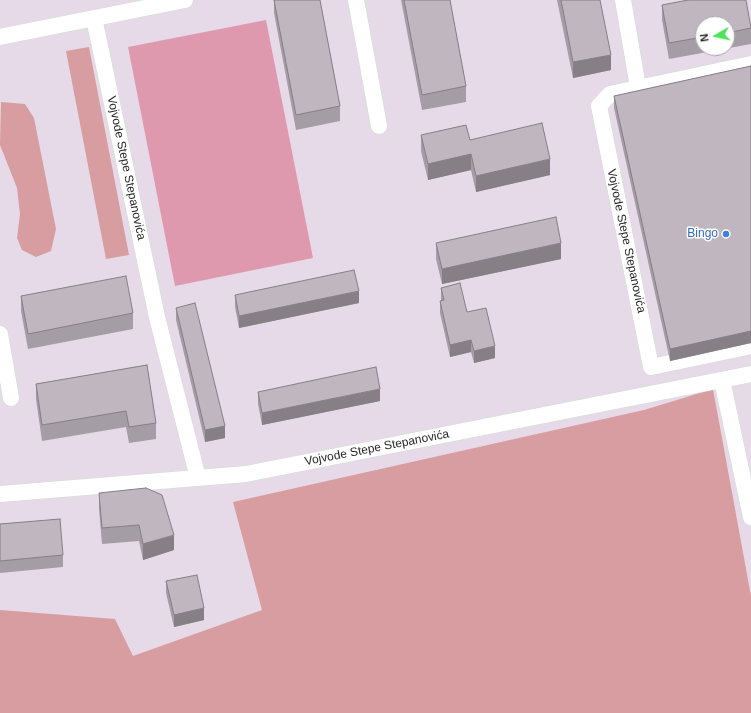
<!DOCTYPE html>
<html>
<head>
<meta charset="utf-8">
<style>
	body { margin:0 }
	#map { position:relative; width:751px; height:713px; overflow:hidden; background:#e6dae8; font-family:Helvetica,sans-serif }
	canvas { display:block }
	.north { position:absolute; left:695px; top:16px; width:40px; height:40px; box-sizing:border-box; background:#fff; border:1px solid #a9a9a9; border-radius:50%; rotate:261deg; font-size:11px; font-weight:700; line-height:16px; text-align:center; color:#272727 }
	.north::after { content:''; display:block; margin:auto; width:14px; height:18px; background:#4de258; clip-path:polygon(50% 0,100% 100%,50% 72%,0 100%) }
</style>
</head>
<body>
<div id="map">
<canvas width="751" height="713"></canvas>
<div class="north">N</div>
</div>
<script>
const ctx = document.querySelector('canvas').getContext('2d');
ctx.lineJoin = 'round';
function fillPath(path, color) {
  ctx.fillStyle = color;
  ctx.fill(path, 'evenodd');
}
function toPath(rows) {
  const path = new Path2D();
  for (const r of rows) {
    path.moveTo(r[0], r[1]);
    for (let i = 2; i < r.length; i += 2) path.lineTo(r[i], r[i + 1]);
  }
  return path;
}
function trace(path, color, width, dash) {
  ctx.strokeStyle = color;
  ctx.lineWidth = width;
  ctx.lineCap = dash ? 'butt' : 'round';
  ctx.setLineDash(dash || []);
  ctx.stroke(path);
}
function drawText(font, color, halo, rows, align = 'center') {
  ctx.font = font + ' Helvetica,sans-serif';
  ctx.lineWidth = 3;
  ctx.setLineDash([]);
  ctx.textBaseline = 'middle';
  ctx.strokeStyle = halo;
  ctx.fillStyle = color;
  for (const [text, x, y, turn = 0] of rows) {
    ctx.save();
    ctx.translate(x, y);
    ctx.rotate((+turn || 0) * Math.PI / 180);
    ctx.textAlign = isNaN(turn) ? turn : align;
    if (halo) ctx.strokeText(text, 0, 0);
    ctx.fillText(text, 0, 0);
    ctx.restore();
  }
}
fillPath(toPath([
	[89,47,129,255,106,259,66,51],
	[1,102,25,104,34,118,56,229,51,251,36,257,22,250,17,238,20,214,17,188,0,145],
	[713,389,751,596,751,713,0,713,0,610,115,619,133,656,262,610,233,502,644,410]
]), '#d89da1');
fillPath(toPath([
	[266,20,313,258,175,286,128,47]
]), '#df99af');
const minor = toPath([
	[356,0,379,126],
	[623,0,638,87],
	[94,18,157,317,198,478],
	[0,37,185,0],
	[751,64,610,94,599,106,651,367,751,346],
	[0,334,11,398],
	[722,380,751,517],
	[0,494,246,474,751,374]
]);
trace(minor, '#d0ded1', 17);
trace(minor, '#fff', 16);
fillPath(toPath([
	[274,0,320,0,340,106,340,121,296,130,274,13],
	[401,0,450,0,466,86,466,102,422,110],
	[557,0,600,0,611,70,573,78],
	[662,5,751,28,751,44,669,59,662,20],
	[703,24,727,24,727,48,703,48],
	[751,66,751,343,670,361,614,108,614,96],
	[421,135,470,140,550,175,476,192,471,170,428,180,421,151],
	[436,243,561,259,442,284,436,259],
	[441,288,467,312,495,358,474,363,471,352,450,357,440,313,440,301,441,301],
	[235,295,359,303,239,328,235,307],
	[21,296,133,313,133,329,28,349,21,311],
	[176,308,225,438,205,442,176,320],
	[147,365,156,423,156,439,129,443,126,427,42,441,36,399,36,384],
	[258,392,380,401,262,425,258,404],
	[99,493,174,550,143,560,139,541,102,544,99,509],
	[0,524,63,555,63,567,0,573],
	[166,581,204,620,174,627,166,593]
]), '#a49da5');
fillPath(toPath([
	[611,55,611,70,573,78,573,62],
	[471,154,471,170,428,180,428,164],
	[550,159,550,175,476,192,476,176],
	[561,243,561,259,442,284,442,269],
	[359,291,359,303,239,328,239,316],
	[751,331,751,343,670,361,670,349],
	[471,340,471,352,450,357,450,345],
	[495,346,495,358,474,363,474,351],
	[380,389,380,401,262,425,262,413],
	[225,426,225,438,205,442,205,430],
	[174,535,174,550,143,560,143,544],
	[204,608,204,620,174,627,174,615]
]), '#867f86');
const building = toPath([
	[274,0,320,0,340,106,296,115,274,0],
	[404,0,450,0,466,86,422,95,404,0],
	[561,0,600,0,611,55,573,62,561,0],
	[688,0,746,0,751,28,727,33,727,24,703,24,703,37,669,43,662,5,688,0],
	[751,66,751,331,670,349,614,96,751,66],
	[542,123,550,159,476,176,471,154,428,164,421,135,466,125,470,140,542,123],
	[556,217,561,243,442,269,436,243,556,217],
	[354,270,359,291,239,316,235,295,354,270],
	[126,276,133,313,28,334,21,296,126,276],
	[460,283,467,312,486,308,495,346,474,351,471,340,450,345,440,301,444,300,441,288,460,283],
	[195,303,225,426,205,430,176,308,195,303],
	[147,365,156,423,129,427,126,411,42,425,36,384,147,365],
	[376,367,380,389,262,413,258,392,376,367],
	[146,488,162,495,174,535,143,544,139,525,102,528,99,493,146,488],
	[60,519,63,555,0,561,0,524,60,519],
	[197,575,204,608,174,615,166,581,197,575]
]);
fillPath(building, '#bfb6c0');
trace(building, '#867f86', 1);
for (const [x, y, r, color] of [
	[726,234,4,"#3f7fe0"]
]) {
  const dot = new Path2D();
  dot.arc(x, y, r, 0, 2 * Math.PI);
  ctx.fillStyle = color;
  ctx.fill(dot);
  trace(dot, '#fff', 1.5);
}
drawText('12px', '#272727', '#fff', [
	["Vojvode Stepe Stepanovića",126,168,78],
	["Vojvode Stepe Stepanovića",626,241,78],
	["Vojvode Stepe Stepanovića",377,448,-11]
]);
drawText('12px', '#366cbe', '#fff', [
	["Bingo",718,234]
], 'right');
</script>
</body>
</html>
